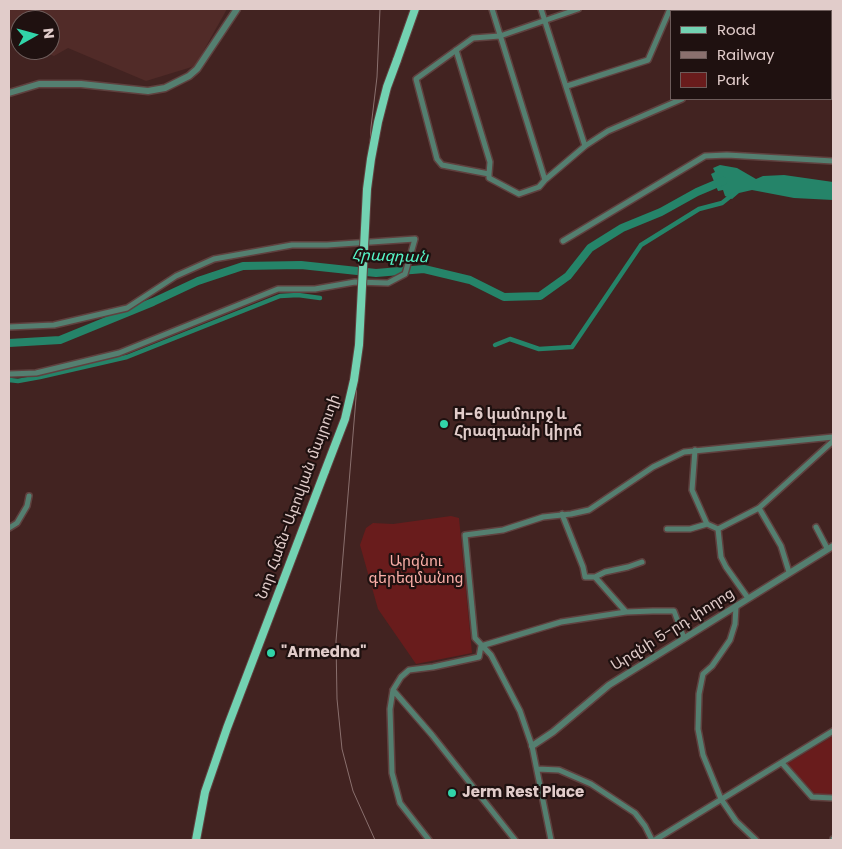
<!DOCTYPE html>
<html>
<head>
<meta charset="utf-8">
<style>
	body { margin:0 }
	#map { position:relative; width:842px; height:849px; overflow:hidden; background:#422321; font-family:Poppins,sans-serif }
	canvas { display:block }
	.frame { position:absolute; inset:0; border:10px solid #e1ccca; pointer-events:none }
	.legend { position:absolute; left:670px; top:10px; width:162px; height:90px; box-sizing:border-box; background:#1f1110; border:1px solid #6d5c5a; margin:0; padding:6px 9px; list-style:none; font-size:15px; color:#e1ccca }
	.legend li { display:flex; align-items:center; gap:10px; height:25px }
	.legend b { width:25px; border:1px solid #6d5c5a }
	.north { position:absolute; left:10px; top:10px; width:50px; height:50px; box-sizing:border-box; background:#1f1110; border:1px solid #6d5c5a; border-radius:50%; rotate:83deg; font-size:14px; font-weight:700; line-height:20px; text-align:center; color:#e1ccca }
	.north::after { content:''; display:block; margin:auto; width:18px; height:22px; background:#31d4a9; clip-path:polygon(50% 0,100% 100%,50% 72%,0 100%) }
</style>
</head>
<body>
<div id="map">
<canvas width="842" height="849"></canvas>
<div class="frame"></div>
<ul class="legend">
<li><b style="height:6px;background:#73d2b2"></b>Road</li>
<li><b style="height:6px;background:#8a706e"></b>Railway</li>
<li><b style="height:14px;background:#691c1c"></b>Park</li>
</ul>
<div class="north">N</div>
</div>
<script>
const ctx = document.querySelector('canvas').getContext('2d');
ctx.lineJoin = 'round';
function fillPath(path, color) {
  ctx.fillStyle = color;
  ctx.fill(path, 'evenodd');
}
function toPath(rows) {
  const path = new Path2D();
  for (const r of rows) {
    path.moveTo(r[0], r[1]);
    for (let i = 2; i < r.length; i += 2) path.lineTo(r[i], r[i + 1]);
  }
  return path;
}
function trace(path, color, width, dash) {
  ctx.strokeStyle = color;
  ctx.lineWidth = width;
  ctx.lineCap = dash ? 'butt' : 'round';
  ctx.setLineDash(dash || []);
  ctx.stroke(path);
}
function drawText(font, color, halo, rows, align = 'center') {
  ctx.font = font + ' Poppins,"Noto Sans Armenian",sans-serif';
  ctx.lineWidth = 4.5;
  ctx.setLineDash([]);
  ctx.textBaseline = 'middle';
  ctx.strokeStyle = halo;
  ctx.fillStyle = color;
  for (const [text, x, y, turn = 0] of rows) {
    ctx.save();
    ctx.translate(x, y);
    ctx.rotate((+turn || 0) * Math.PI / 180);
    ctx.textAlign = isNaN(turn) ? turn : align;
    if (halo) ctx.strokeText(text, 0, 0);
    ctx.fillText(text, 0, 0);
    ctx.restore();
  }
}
fillPath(toPath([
	[9,9,227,9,195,66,146,81,68,48,54,56,39,50,50,50,50,20,20,20,20,41,9,36]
]), '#512b28');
fillPath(toPath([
	[451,516,459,518,472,653,416,664,378,609,360,545,366,528,373,523,393,524],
	[833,736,833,796,814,793,787,764]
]), '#691c1c');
fillPath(toPath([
	[720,165,737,168,756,179,763,176,784,175,833,182,833,200,794,198,752,190,739,193,732,199,725,196,723,190,718,191,711,174,715,172,713,168]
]), '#258469');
trace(toPath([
	[495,345,510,339,539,349,572,347,641,245,699,209,722,203,732,195],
	[9,380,18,381,40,377,127,357,280,296,298,295,320,298]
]), '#258469', 4.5);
trace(toPath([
	[9,343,60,340,153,302,198,281,243,266,301,265,376,273,424,269,470,280,504,297,540,296,568,276,590,248,622,228,661,212,697,192,723,181]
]), '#258469', 8);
const minor = toPath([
	[492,9,545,180,585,146,608,131,682,99],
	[541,9,585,146],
	[767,9,768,11],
	[721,11,722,9],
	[456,50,490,162,489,174],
	[567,86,648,60,670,9],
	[545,180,539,187,519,194,489,178,489,174,442,165,437,159,416,79,473,38,500,36,578,9],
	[563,241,705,156,727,155,833,161],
	[9,327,54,325,127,308,176,276,214,259,292,245,327,245,415,239,405,274,388,283,355,282,315,289,278,289,119,353,36,373,9,374],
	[695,450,692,490,707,524,718,529,759,508,833,441],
	[759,508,781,546,789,572],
	[562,514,583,567,585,577,595,577,626,612],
	[816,527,827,548],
	[9,528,17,523,27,506,29,496],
	[667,529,690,529,707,524],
	[718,529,721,557,726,567,748,598],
	[595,577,605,572,628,567,642,562],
	[736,606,735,624,730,640,712,666,703,674,699,694,698,729,703,755,721,799,736,821,756,840],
	[481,646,561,622,626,612,653,611,674,611,684,638],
	[393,690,432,735,515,840],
	[782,763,812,797,833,798],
	[537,769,559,770,591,784,635,813,645,826,652,840],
	[429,840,400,803,392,773,390,709,393,690,401,677,409,670,433,667,479,657,481,646],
	[551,840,532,746,520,711,491,655,475,638,465,535,503,530,543,517,571,514,589,510,653,467,684,452,833,437],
	[655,840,833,731],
	[833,840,833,839]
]);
const tertiary = toPath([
	[9,93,39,84,81,84,148,91,165,88,189,76,197,69,237,9],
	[532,746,553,732,609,685,833,546]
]);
const primary = toPath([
	[397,60,415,9],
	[196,840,205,792,227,728,325,471]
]);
trace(minor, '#5f413f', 8);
trace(tertiary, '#5f413f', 9);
trace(primary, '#5f413f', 10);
trace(minor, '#547f70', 5);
trace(tertiary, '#547f70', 6);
trace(primary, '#73d2b2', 8);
trace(toPath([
	[375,840,353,791,342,749,337,699,336,641,356,398,371,127,377,77,380,9]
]), '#8a706e', 1);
const primaryBridge = toPath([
	[325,471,345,419,354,380,359,345,367,189,371,159,378,122,387,87,397,60]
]);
trace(primaryBridge, '#5f413f', 10, []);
trace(primaryBridge, '#73d2b2', 8);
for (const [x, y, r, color] of [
	[444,424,5,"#31d4a9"],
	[271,653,5,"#31d4a9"],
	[452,793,5,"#31d4a9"]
]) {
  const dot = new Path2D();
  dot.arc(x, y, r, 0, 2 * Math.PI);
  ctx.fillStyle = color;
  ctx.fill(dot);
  trace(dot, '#1f1110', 2);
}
drawText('bold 15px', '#e1ccca', '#1f1110', [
	["H-6 կամուրջ և",454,415],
	["Հրազդանի կիրճ",454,432],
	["\"Armedna\"",281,653],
	["Jerm Rest Place",462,793]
], 'left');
drawText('15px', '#e1ccca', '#1f1110', [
	["Նոր Հաճն-Աբովյան մայրուղի",299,497,-70],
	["Արզնի 5-րդ փողոց",673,630,-32]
]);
drawText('15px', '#f9ada6', '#1f1110', [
	["Արզնու",416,562],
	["գերեզմանոց",416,579]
]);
drawText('italic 16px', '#55f7c8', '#1f1110', [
	["Հրազդան",390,257,2]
]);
</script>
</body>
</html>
